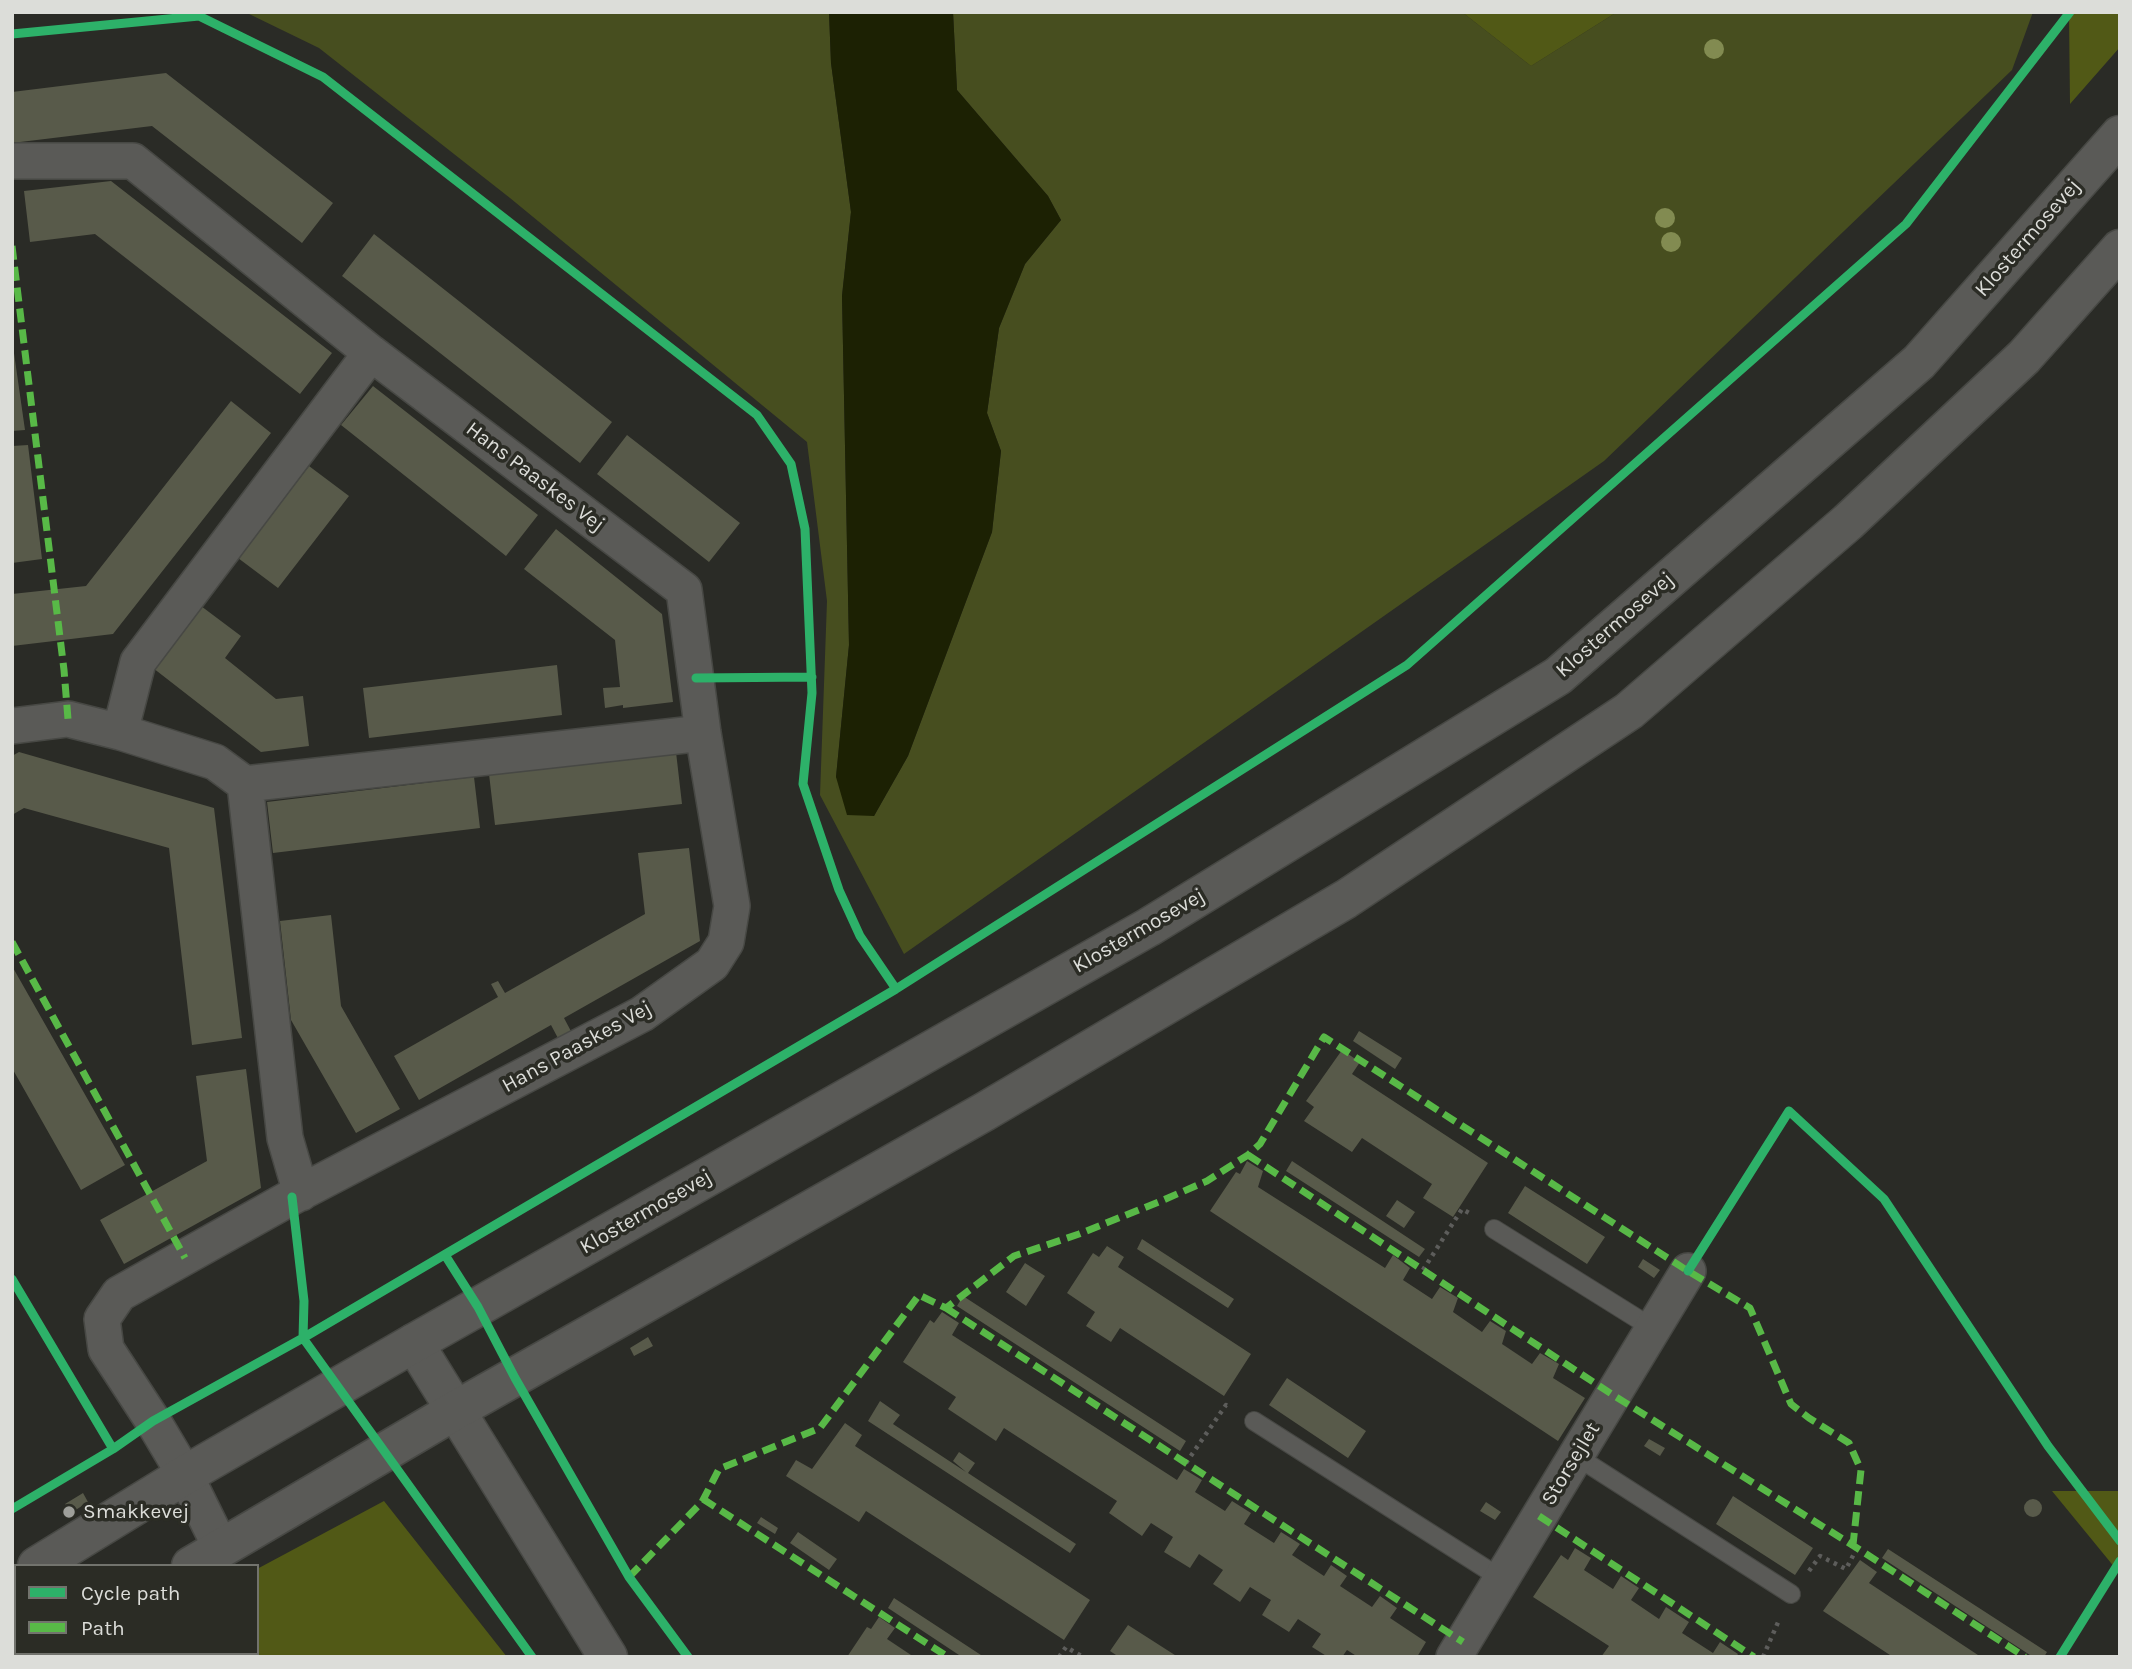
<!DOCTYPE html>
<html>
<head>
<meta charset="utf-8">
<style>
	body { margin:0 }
	#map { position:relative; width:2132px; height:1669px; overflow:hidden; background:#2a2b26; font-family:Karla,sans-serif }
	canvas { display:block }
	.frame { position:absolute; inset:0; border:14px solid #dcddd9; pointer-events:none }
	.legend { position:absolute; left:14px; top:1564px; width:245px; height:91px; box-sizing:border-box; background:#2b2c25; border:2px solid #72736d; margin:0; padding:9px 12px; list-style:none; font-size:21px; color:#dcddd9 }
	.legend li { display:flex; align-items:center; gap:14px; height:35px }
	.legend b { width:35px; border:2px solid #72736d }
</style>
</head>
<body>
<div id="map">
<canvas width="2132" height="1669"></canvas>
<div class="frame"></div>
<ul class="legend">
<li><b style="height:9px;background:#2db169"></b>Cycle path</li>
<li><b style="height:9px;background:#58b947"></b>Path</li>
</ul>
</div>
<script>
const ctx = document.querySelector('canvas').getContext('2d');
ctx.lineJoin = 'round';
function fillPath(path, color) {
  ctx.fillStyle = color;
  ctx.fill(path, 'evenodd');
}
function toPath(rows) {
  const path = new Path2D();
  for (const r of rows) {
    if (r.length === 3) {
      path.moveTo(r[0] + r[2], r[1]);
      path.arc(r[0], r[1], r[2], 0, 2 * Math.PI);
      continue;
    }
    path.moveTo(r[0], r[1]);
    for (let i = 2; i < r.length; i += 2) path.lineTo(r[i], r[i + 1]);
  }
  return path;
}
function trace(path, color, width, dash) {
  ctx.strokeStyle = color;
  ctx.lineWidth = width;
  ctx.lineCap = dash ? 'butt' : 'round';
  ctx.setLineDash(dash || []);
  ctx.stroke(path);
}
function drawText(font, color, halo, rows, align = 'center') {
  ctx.font = font + ' Karla,sans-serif';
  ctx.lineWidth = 7;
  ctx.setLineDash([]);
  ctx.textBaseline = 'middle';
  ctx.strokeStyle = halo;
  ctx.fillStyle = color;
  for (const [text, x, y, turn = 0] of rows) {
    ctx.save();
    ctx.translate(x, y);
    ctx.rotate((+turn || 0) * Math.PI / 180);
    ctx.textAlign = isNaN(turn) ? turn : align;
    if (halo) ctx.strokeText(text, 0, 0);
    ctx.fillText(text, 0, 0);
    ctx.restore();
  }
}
fillPath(toPath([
	[245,12,829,12,831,63,851,212,842,296,849,645,836,777,874,816,908,756,992,532,1001,451,987,413,999,328,1025,264,1061,220,1048,196,957,90,953,12,1462,12,1531,66,1617,12,2033,12,2012,70,1604,461,904,954,820,795,827,601,807,442,510,198,319,48]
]), '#474e1f');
fillPath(toPath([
	[1462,12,1617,12,1531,66],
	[2069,12,2120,12,2120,47,2070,104],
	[2052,1491,2120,1491,2120,1574],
	[384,1501,507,1657,93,1657,100,1653,257,1653,257,1569]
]), '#515916');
fillPath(toPath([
	[829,12,953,12,957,90,1048,196,1061,220,1025,264,999,328,987,413,1001,451,992,532,908,756,874,816,847,815,836,777,849,645,842,296,851,212,831,63]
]), '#1c2103');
fillPath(toPath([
	[166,73,333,203,302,243,152,126,12,143,12,92],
	[111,181,332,353,300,394,95,234,30,242,24,191],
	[374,234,612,422,580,463,342,276],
	[12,339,25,430,12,431],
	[373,386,538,515,506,556,341,425],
	[231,401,271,433,113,634,12,646,12,594,86,586],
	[627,435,740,523,709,562,597,474],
	[28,445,42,559,12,563,12,446],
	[309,466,349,496,278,588,238,558],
	[556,529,662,614,673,702,623,708,623,705,605,708,603,688,620,687,615,640,524,569],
	[201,606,241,636,225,658,276,699,303,696,309,746,261,752,153,668],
	[557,665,562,715,369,738,363,688],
	[19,752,214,808,242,1038,192,1045,169,848,24,808,12,815,12,756],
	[676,752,682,804,495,825,489,774],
	[474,777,480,828,273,853,267,802],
	[689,848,700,941,564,1018,573,1035,560,1042,551,1025,419,1100,394,1056,498,997,491,984,498,981,505,993,645,914,638,853],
	[331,915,341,1006,400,1109,356,1133,291,1020,280,921],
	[12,966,125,1165,81,1190,12,1068],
	[1359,1031,1402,1058,1395,1069,1353,1041],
	[1342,1050,1360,1062,1352,1074,1488,1163,1453,1217,1423,1198,1432,1184,1362,1138,1352,1152,1304,1121,1314,1107,1306,1101],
	[246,1069,261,1188,124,1264,100,1220,207,1161,196,1076],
	[1247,1161,1263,1171,1258,1187,1385,1268,1393,1255,1410,1268,1403,1280,1432,1299,1440,1287,1458,1298,1453,1312,1482,1332,1490,1321,1506,1331,1502,1344,1532,1364,1540,1353,1559,1364,1553,1378,1585,1398,1558,1441,1210,1211,1236,1172,1240,1174],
	[1292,1161,1425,1249,1419,1257,1286,1171],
	[1525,1186,1605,1237,1587,1264,1508,1213],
	[1397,1200,1415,1212,1404,1228,1386,1216],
	[1142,1239,1234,1299,1228,1308,1137,1249],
	[1107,1246,1124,1257,1118,1267,1251,1354,1224,1396,1120,1328,1111,1342,1086,1326,1095,1312,1067,1293,1093,1253,1099,1257],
	[1643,1259,1660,1270,1654,1278,1638,1267],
	[1025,1263,1045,1276,1026,1306,1006,1292],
	[963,1296,1186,1441,1180,1451,957,1306],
	[942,1312,959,1323,952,1335,1177,1480,1184,1469,1202,1480,1195,1492,1225,1511,1232,1501,1251,1513,1244,1524,1274,1543,1281,1532,1300,1544,1292,1555,1324,1576,1331,1565,1347,1576,1340,1586,1372,1607,1380,1596,1397,1608,1390,1618,1426,1642,1417,1657,1358,1657,1347,1650,1342,1657,1328,1657,1312,1647,1321,1634,1298,1619,1289,1632,1262,1615,1271,1600,1250,1587,1240,1602,1213,1584,1223,1570,1199,1554,1190,1568,1164,1552,1173,1537,1151,1523,1142,1536,1109,1513,1117,1501,1004,1428,996,1441,948,1409,956,1397,903,1362,930,1320,934,1323],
	[648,1337,653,1346,634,1356,630,1348],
	[1287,1378,1366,1431,1348,1458,1269,1405],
	[880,1401,900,1415,893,1424,966,1472,953,1461,959,1452,975,1463,968,1473,1076,1544,1070,1553,868,1421],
	[845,1423,862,1435,855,1446,1090,1600,1064,1640,866,1511,859,1522,786,1476,796,1460,812,1469],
	[1649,1439,1665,1448,1660,1456,1644,1446],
	[83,1493,88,1502,71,1513,65,1504],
	[1733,1496,1813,1548,1795,1575,1716,1524],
	[2033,1508,9],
	[1486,1502,1501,1512,1495,1520,1480,1511],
	[761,1517,778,1528,775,1534,757,1523],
	[798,1532,837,1559,829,1570,790,1543],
	[1575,1548,1591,1558,1584,1570,1613,1589,1621,1576,1639,1588,1631,1600,1659,1619,1666,1607,1689,1622,1682,1633,1713,1653,1720,1642,1738,1654,1736,1657,1601,1657,1609,1646,1533,1597,1561,1555,1568,1560],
	[1888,1549,2047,1652,2044,1657,2033,1657,1882,1558],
	[1860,1560,1877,1572,1869,1583,1981,1657,1893,1657,1823,1611],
	[894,1598,984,1657,962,1657,888,1608],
	[879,1617,895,1628,887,1639,914,1657,847,1657,867,1627,871,1629],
	[1128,1625,1178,1657,1119,1657,1110,1651]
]), '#585a4a');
const service = toPath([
	[1494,1229,1654,1329],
	[1254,1421,1502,1579],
	[1576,1456,1791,1594]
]);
const minor = toPath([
	[12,161,133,161,371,353,684,590,703,733,732,906,726,942,712,964,642,1014,292,1197,119,1294,102,1319,106,1349,153,1421,185,1475,221,1548],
	[12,726,68,719,120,732,215,762,245,784,285,1138,301,1193],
	[120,732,138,662,371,353],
	[245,784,703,733],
	[1454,1657,1688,1271]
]);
const tertiary = toPath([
	[414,1343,608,1657]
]);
const secondary = toPath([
	[37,1566,185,1475,414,1343,1149,927,1558,676,1919,362,2120,135],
	[191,1566,456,1410,984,1112,1346,899,1629,711,1848,522,2024,357,2120,249],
	[39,1657,45,1653]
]);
trace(service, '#474844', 20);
trace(minor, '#474844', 38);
trace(tertiary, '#474844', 41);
trace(secondary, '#474844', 41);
trace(toPath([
	[1423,1270,1462,1209,1471,1214],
	[1186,1463,1226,1405,1228,1406],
	[1809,1571,1820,1556,1846,1569,1857,1548],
	[1059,1657,1066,1647,1083,1657],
	[1763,1657,1779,1620]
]), '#5d5d5b', 4.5, [3.5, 5]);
trace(service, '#5a5a57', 18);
trace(minor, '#5a5a57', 35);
trace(tertiary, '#5a5a57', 38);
trace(secondary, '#5a5a57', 38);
trace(toPath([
	[12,246,64,670,68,719],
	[12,942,185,1258],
	[1248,1155,1613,1395,1857,1548,2025,1657],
	[946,1308,1463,1642],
	[703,1499,948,1657],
	[1539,1516,1754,1657],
	[629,1577,702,1502,719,1469,820,1428,919,1295,946,1308,1014,1256,1079,1234,1161,1201,1207,1181,1248,1155,1260,1144,1324,1037,1688,1271,1750,1308,1791,1404,1809,1418,1849,1443,1861,1470,1853,1545]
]), '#58b947', 7, [14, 7]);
trace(toPath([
	[12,34,199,16,323,77,757,415,791,464,805,529,812,693,803,784,839,890,860,936,896,989],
	[696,678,812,677],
	[292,1197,304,1301,303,1338,532,1657],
	[445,1255,478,1307,515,1378,629,1577,688,1657],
	[1688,1271,1789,1111,1884,1199,2048,1446,2120,1541],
	[12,1279,113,1449],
	[12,1509,113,1449,153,1421,303,1338,896,989,1407,665,1906,224,2070,12],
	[2060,1657,2120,1561]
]), '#2db169', 9);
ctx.fillStyle = '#828b51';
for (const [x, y] of [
	[1714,49],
	[1665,218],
	[1671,242]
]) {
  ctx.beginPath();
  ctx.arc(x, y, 10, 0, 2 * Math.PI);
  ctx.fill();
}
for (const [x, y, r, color] of [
	[69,1512,7,"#9e9f9a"]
]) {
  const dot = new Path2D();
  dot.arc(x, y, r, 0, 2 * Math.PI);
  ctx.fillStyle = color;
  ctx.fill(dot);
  trace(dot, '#2b2c25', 2.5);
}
drawText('21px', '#dcddd9', '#2b2c25', [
	["Klostermosevej",2028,238,-49],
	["Hans Paaskes Vej",535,477,37],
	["Klostermosevej",1615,625,-41],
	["Klostermosevej",1139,931,-30],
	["Hans Paaskes Vej",577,1047,-29],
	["Klostermosevej",646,1212,-30],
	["Storsejlet",1571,1464,-59]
]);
drawText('21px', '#dcddd9', '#2b2c25', [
	["Smakkevej",83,1512]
], 'left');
</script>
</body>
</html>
